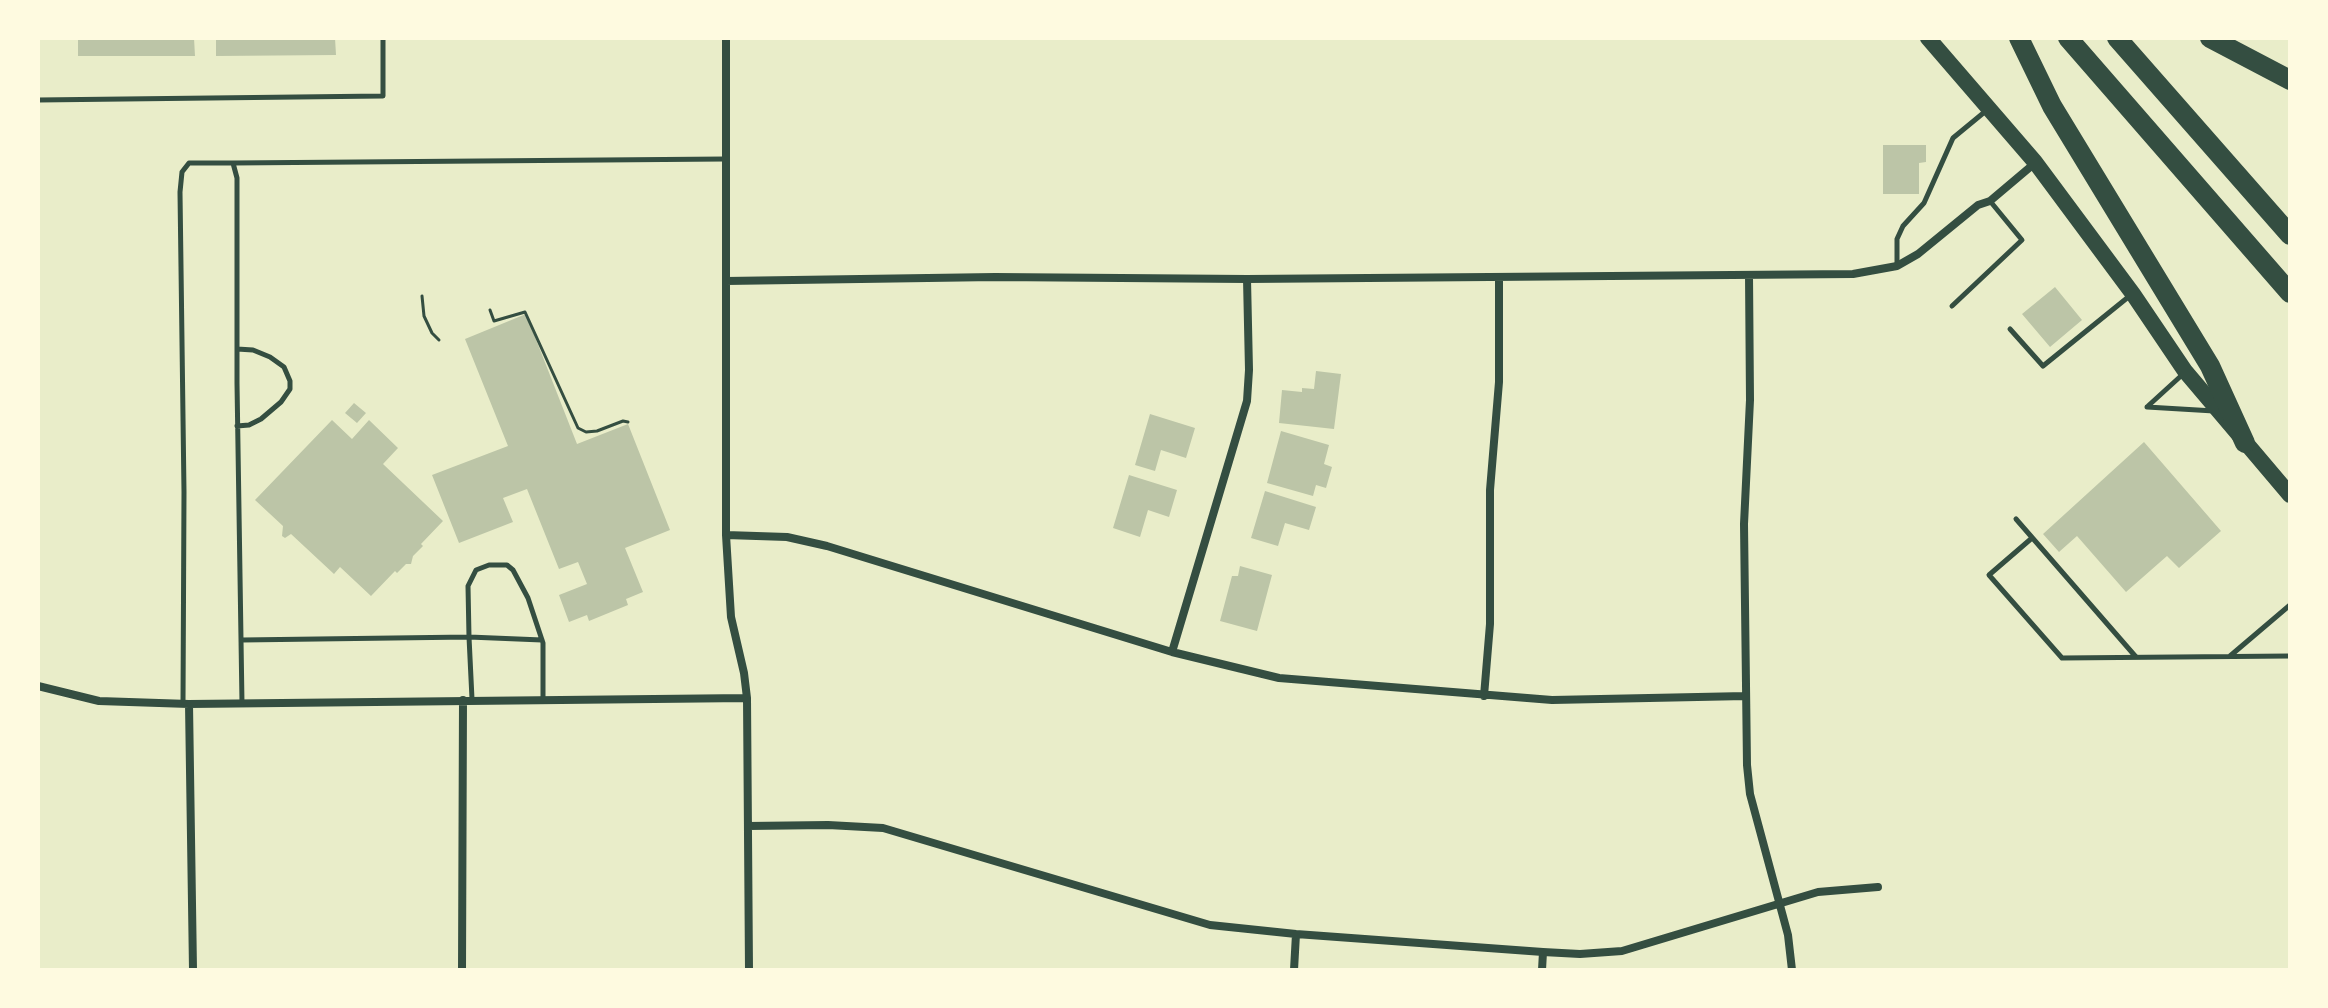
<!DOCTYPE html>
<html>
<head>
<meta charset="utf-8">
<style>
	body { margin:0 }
	#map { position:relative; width:2328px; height:1008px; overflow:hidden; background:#e9edc9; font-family:Commissioner,sans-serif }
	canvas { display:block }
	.frame { position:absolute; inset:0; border:40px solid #fefae0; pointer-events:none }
</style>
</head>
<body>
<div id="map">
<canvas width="2328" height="1008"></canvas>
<div class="frame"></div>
</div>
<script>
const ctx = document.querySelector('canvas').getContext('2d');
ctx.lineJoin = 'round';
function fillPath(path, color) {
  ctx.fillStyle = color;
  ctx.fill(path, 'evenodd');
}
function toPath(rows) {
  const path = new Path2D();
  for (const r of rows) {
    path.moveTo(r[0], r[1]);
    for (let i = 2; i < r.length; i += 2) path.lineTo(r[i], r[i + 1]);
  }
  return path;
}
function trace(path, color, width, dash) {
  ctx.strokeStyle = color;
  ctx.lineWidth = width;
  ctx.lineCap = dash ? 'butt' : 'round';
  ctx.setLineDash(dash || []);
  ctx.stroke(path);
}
fillPath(toPath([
	[78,38,194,38,195,56,78,56],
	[216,38,335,38,336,55,216,56],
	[1883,145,1926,145,1926,162,1919,163,1919,194,1883,194],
	[2055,287,2082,320,2050,347,2022,314],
	[526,314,577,444,628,424,670,530,625,548,643,592,626,599,628,605,589,621,587,615,569,622,559,595,587,584,578,562,559,569,527,489,503,498,513,522,459,543,432,475,508,446,465,339],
	[1316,371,1341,374,1334,429,1279,423,1282,390,1302,392,1302,388,1314,389],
	[354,403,366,413,357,423,345,413],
	[1150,414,1195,428,1186,458,1161,450,1155,471,1135,465],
	[332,420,352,439,369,420,398,448,383,464,443,521,421,544,423,546,413,556,411,564,406,564,397,573,395,571,371,596,340,567,334,574,291,534,285,538,282,536,283,526,255,500],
	[1281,431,1329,445,1324,464,1332,467,1326,488,1316,485,1313,496,1267,483],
	[2144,442,2221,531,2179,568,2167,556,2126,592,2077,536,2059,552,2043,534],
	[1129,475,1177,490,1169,517,1148,510,1140,537,1113,528],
	[1265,491,1316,507,1309,530,1285,523,1278,546,1251,538],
	[1240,566,1272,575,1257,631,1220,621,1232,576,1238,576]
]), '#bcc5a7');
trace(toPath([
	[422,296,424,316,432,333,439,340],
	[490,310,494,321,525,312,578,428,586,432,597,431,623,421,628,422]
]), '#344e41', 3);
trace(toPath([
	[38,100,383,96,383,38],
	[233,163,725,159],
	[1897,265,1897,239,1903,226,1924,203,1953,138,1987,110],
	[1952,306,2022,240,1990,201],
	[2010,329,2043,366,2132,294],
	[237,349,253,350,270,357,284,367,290,381,290,389,281,402,261,419,249,425,237,426],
	[2148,406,2182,375],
	[2147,407,2214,411],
	[2016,519,2136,657],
	[2032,538,1989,575,2062,658,2290,656],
	[242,640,469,637,468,586,476,570,489,565,507,565,513,570,528,598,543,643,543,699],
	[2230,656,2290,605],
	[472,699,469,637,542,640],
	[183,703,184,492,180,192,182,172,189,163,233,163,237,178,237,383,242,703]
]), '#344e41', 5);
trace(toPath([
	[726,38,726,535,731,617,744,673,747,698,749,970],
	[1749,275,1750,400,1744,524,1747,765,1750,794,1788,935,1792,970],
	[726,281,995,277,1247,279,1853,274,1897,266,1918,254,1978,205,1990,201,2035,163],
	[726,535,787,537,827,546,1172,652,1279,678,1552,700,1746,696],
	[1172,652,1247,401,1249,370,1247,279],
	[38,686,99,701,189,704,747,698],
	[1484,696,1490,624,1490,490,1499,382,1499,277],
	[189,704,193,970],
	[748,826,828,825,883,828,1210,925,1296,934,1543,952,1580,954,1622,951,1818,892,1878,887],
	[462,970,463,700],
	[1294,970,1296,934],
	[1542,970,1543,952]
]), '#344e41', 8);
trace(toPath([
	[1928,38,2035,162,2133,294,2185,371,2290,495]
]), '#344e41', 16);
trace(toPath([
	[2019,38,2052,106,2210,366,2245,443],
	[2068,38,2290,293],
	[2117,38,2290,235],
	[2210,38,2290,80]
]), '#344e41', 20);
</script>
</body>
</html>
